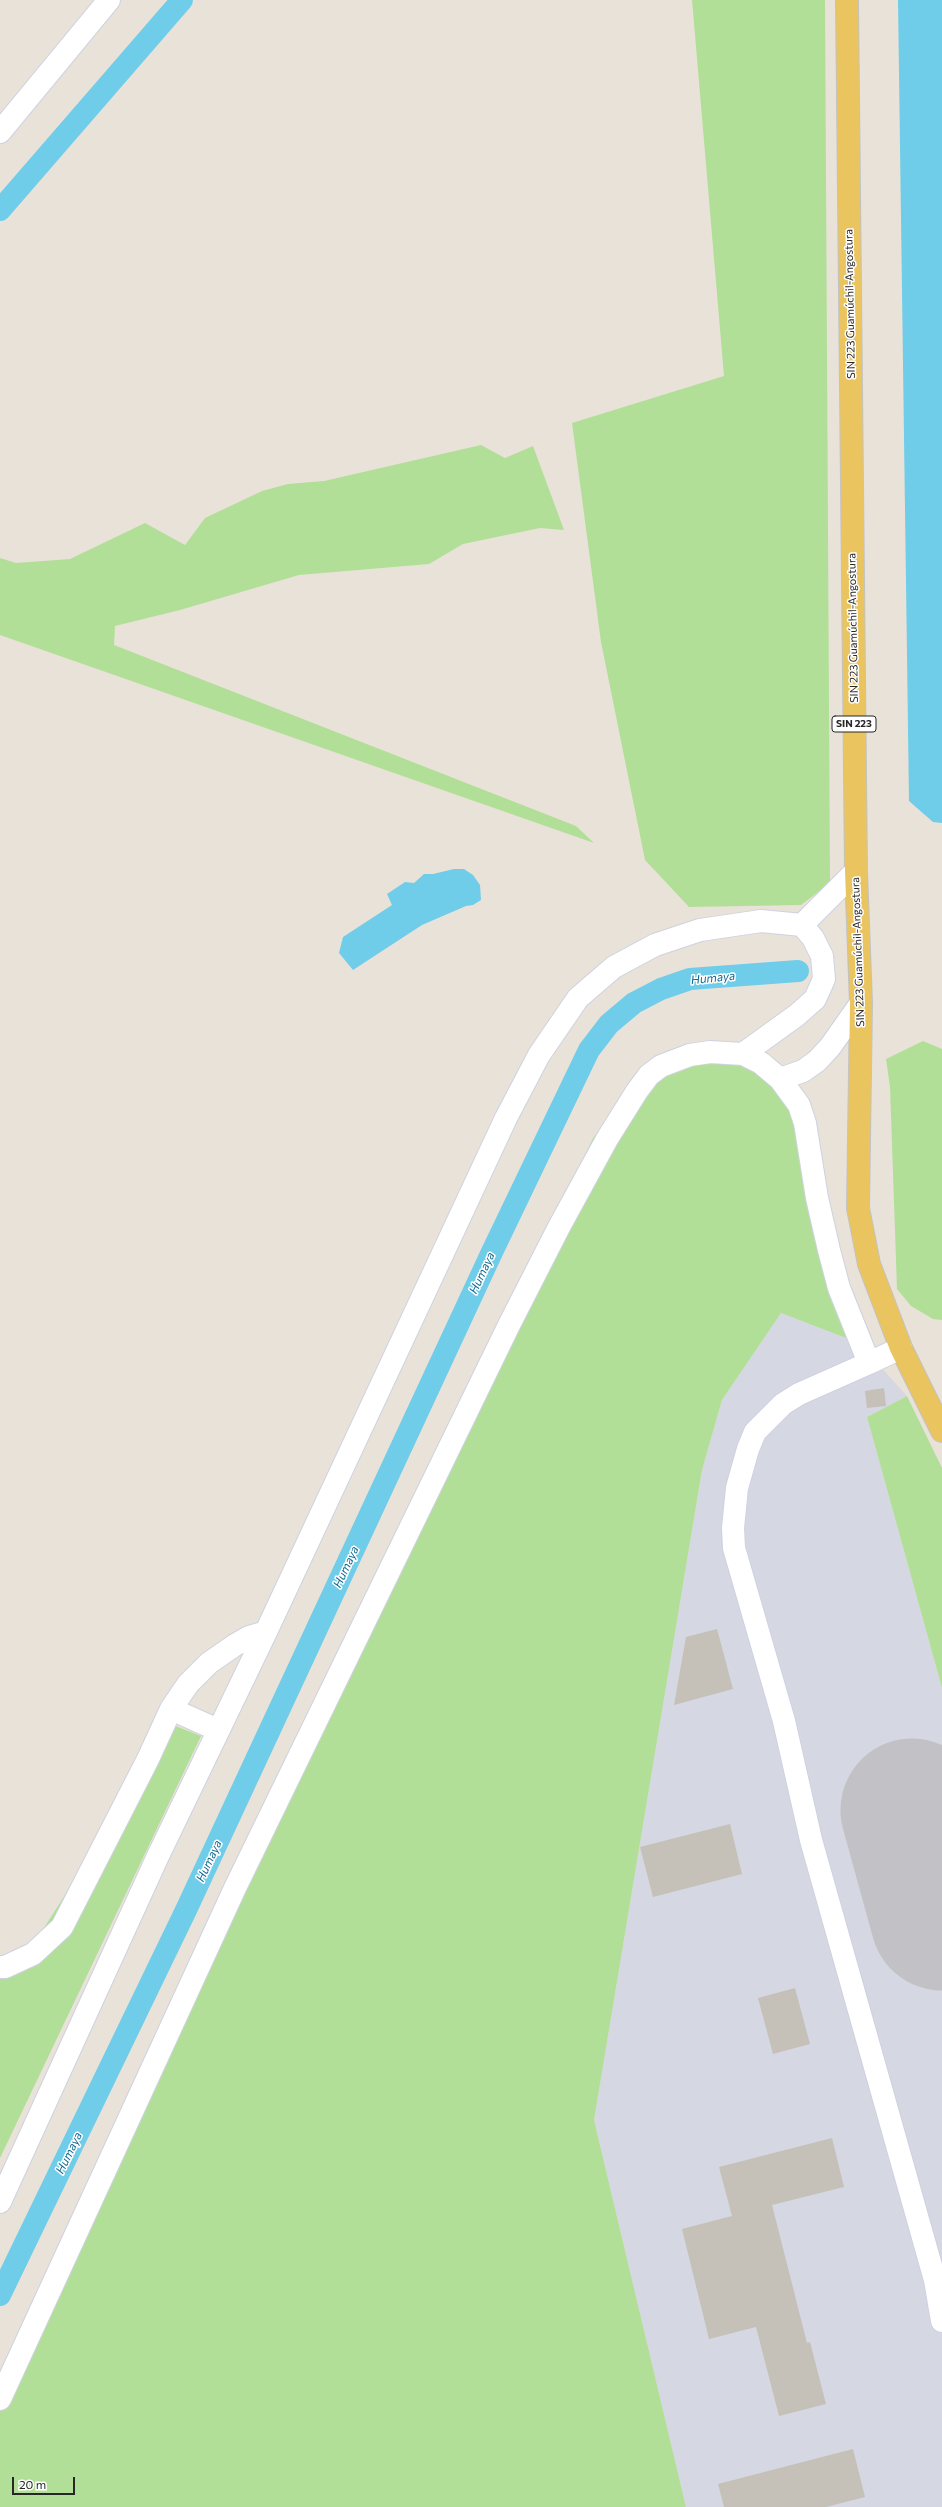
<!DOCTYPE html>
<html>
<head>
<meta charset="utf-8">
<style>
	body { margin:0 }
	#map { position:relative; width:942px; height:2507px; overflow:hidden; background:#e9e2d9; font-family:Commissioner,sans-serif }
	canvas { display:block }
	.scale { position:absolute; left:12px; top:2477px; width:63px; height:18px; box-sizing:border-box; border:2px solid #272727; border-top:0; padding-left:5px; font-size:12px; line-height:14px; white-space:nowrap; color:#272727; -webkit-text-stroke:3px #fff; paint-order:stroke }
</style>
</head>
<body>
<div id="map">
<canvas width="942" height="2507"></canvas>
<div class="scale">20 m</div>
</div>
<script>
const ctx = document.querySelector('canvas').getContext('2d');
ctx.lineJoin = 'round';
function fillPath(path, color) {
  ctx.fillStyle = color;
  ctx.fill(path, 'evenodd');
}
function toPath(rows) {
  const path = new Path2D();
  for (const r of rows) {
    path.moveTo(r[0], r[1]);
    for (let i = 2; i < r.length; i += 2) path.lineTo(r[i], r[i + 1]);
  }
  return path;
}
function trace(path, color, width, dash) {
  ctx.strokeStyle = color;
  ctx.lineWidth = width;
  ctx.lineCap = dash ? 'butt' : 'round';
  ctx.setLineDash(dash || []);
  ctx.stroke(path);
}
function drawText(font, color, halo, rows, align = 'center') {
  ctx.font = font + ' Commissioner,sans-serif';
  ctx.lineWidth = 3;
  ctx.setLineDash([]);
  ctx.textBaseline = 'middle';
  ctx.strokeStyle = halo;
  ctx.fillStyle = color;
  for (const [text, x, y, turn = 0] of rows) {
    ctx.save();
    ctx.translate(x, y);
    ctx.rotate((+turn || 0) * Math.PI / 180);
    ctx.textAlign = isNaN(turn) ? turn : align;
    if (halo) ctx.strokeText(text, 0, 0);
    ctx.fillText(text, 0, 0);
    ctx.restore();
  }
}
fillPath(toPath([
	[781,1313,859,1343,907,1396,867,1417,942,1688,942,2507,686,2507,594,2120,702,1470,722,1400]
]), '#d5d7e2');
fillPath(toPath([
	[692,0,825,0,830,883,801,905,689,907,645,860,601,642,572,423,724,376],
	[481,445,505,458,533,446,564,530,540,528,463,544,429,564,299,575,180,610,115,626,114,645,576,826,594,843,0,635,0,558,16,563,70,559,145,523,185,545,205,518,262,491,288,484,324,481],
	[923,1041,942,1049,942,1320,933,1319,911,1306,897,1289,890,1087,886,1059],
	[746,1048,802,1100,859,1343,781,1313,722,1400,702,1470,594,2120,686,2507,0,2507,0,2405,348,1667,593,1138,648,1072],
	[907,1396,942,1468,942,1688,867,1417],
	[173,1725,201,1736,0,2158,0,1965,23,1961],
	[942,1802,942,1828,936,1804]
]), '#b2df97');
fillPath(toPath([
	[898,0,942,0,942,823,933,822,909,801],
	[454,869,464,869,473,875,480,885,481,900,473,905,466,906,422,925,353,970,339,953,343,937,392,905,387,894,405,882,414,883,424,874,433,874]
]), '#6fcde9');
trace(toPath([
	[0,210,182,0],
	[0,2295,187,1908,492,1252,589,1050,609,1024,634,1003,661,989,690,979,798,971]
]), '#6fcde9', 22);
trace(toPath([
	[912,1810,942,1919]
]), '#c2c1c5', 143);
fillPath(toPath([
	[884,1388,886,1406,867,1408,865,1391],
	[717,1629,733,1689,674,1705,686,1637],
	[730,1824,742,1874,653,1897,640,1847],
	[795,1988,810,2044,773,2054,758,1998],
	[832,2138,844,2187,772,2205,807,2343,810,2342,826,2404,779,2416,756,2327,709,2339,682,2229,732,2216,719,2167],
	[853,2449,865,2497,826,2507,724,2507,718,2484]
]), '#c5c0b8');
const minor = toPath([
	[0,132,109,0],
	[802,925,856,871],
	[780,1079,799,1105,805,1123,817,1198,829,1250,839,1288,869,1363,901,1348],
	[869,1363,799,1394,783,1404,755,1432,748,1449,737,1488,733,1528,734,1548,784,1721,811,1840,935,2280,942,2321],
	[171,1709,218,1730],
	[0,1967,5,1967,33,1954,62,1927,148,1759,171,1709,188,1684,209,1663,235,1645,249,1637,266,1632],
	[0,2202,158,1856,266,1632,506,1118,539,1055,578,998,614,967,655,945,700,930,761,921,802,925,813,938,822,956,824,979,815,999,797,1015,743,1054],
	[0,2399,235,1888,509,1325,559,1227,607,1139,637,1091,649,1075,661,1066,690,1055,710,1052,743,1054,761,1063,780,1079,803,1071,817,1061,830,1047,861,1003]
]);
const major = toPath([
	[847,0,856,871,861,1003,858,1208,869,1264,901,1348,942,1431]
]);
trace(minor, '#ced2e0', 24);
trace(major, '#c3c3c3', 24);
trace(minor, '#fff', 22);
trace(major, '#eac45e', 22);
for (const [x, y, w] of [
	[854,724,44]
]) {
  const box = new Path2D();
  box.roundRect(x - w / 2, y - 8, w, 16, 3);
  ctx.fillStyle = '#fff';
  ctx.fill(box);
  trace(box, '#272727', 1);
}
drawText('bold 10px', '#272727', null, [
	["SIN 223",854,724]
]);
drawText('11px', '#272727', '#fff', [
	["SIN 223 Guamúchil-Angostura",850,304,-91],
	["SIN 223 Guamúchil-Angostura",853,628,-91],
	["SIN 223 Guamúchil-Angostura",858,952,-92]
]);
drawText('italic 12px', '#126a90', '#fff', [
	["Humaya",713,978,-6],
	["Humaya",482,1273,-65],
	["Humaya",346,1567,-65],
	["Humaya",209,1861,-65],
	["Humaya",69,2153,-64]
]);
</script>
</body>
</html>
